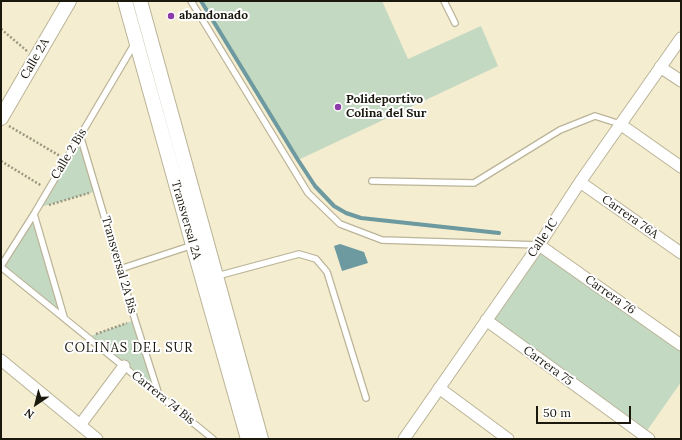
<!DOCTYPE html>
<html>
<head>
<meta charset="utf-8">
<style>
	body { margin:0 }
	#map { position:relative; width:682px; height:440px; overflow:hidden; background:#f4edd0; font-family:Lora,serif }
	canvas { display:block }
	.frame { position:absolute; inset:0; border:2px solid #1b180e; pointer-events:none }
	.north { position:absolute; left:16px; top:384px; width:40px; height:40px; -webkit-text-stroke:3px #fff; paint-order:stroke; rotate:215deg; font-size:11px; font-weight:700; line-height:16px; text-align:center; color:#1b180e }
	.north::after { content:''; display:block; margin:auto; width:14px; height:18px; background:#1b180e; clip-path:polygon(50% 0,100% 100%,50% 72%,0 100%) }
	.scale { position:absolute; left:536px; top:406px; width:95px; height:18px; box-sizing:border-box; border:2px solid #1b180e; border-top:0; padding-left:5px; font-size:12px; line-height:14px; white-space:nowrap; color:#1b180e; -webkit-text-stroke:3px #fff; paint-order:stroke }
</style>
</head>
<body>
<div id="map">
<canvas width="682" height="440"></canvas>
<div class="frame"></div>
<div class="north">N</div>
<div class="scale">50 m</div>
</div>
<script>
const ctx = document.querySelector('canvas').getContext('2d');
ctx.lineJoin = 'round';
function fillPath(path, color) {
  ctx.fillStyle = color;
  ctx.fill(path, 'evenodd');
}
function toPath(rows) {
  const path = new Path2D();
  for (const r of rows) {
    path.moveTo(r[0], r[1]);
    for (let i = 2; i < r.length; i += 2) path.lineTo(r[i], r[i + 1]);
  }
  return path;
}
function trace(path, color, width, dash) {
  ctx.strokeStyle = color;
  ctx.lineWidth = width;
  ctx.lineCap = dash ? 'butt' : 'round';
  ctx.setLineDash(dash || []);
  ctx.stroke(path);
}
function drawText(font, color, halo, rows, align = 'center') {
  ctx.font = font + ' Lora,serif';
  ctx.lineWidth = 4;
  ctx.setLineDash([]);
  ctx.textBaseline = 'middle';
  ctx.strokeStyle = halo;
  ctx.fillStyle = color;
  for (const [text, x, y, turn = 0] of rows) {
    ctx.save();
    ctx.translate(x, y);
    ctx.rotate((+turn || 0) * Math.PI / 180);
    ctx.textAlign = isNaN(turn) ? turn : align;
    if (halo) ctx.strokeText(text, 0, 0);
    ctx.fillText(text, 0, 0);
    ctx.restore();
  }
}
fillPath(toPath([
	[201,1,382,1,408,59,481,26,498,66,298,160],
	[80,135,97,191,37,208],
	[34,214,64,318,1,267],
	[539,245,681,345,681,382,644,435,486,320],
	[135,320,160,395,88,337]
]), '#c3d9c2');
fillPath(toPath([
	[340,244,364,252,368,263,342,271,334,246]
]), '#6d99a0');
trace(toPath([
	[201,1,298,160,315,186,334,206,346,213,361,218,499,233]
]), '#6d99a0', 4);
const service = toPath([
	[191,1,308,193,340,224,382,240,539,245],
	[444,1,455,23],
	[80,135,135,320,159,395],
	[372,181,474,183,560,130,595,116,620,124],
	[34,214,64,317],
	[1,266,34,214,135,43],
	[1,267,213,439],
	[120,269,193,245],
	[217,276,299,254,316,259,327,272,366,398]
]);
const minor = toPath([
	[660,67,681,81],
	[620,124,681,167],
	[580,182,681,253],
	[539,245,681,345],
	[486,320,649,439],
	[1,360,97,439],
	[439,388,508,439],
	[80,425,124,366],
	[404,439,539,245,580,182,681,38]
]);
const tertiary = toPath([
	[125,1,193,245,248,439],
	[140,1,261,439],
	[1,118,69,1]
]);
trace(service, '#bbb498', 8);
trace(minor, '#bbb498', 13);
trace(tertiary, '#bbb498', 16);
trace(toPath([
	[1,29,27,51],
	[9,126,60,156],
	[1,161,42,186],
	[49,205,89,193],
	[96,334,127,323]
]), '#9c9781', 2.5, [2, 2]);
trace(service, '#fff', 5.5);
trace(minor, '#fff', 11);
trace(tertiary, '#fff', 14);
for (const [x, y, r, color] of [
	[171,16,4,"#8d3ba9"],
	[338,107,4,"#8d3ba9"]
]) {
  const dot = new Path2D();
  dot.arc(x, y, r, 0, 2 * Math.PI);
  ctx.fillStyle = color;
  ctx.fill(dot);
  trace(dot, '#fff', 1.5);
}
drawText('bold 12px', '#1b180e', '#fff', [
	["abandonado",179,16],
	["Polideportivo",346,100],
	["Colina del Sur",346,114]
], 'left');
drawText('12px', '#1b180e', '#fff', [
	["Calle 2A",35,59,-60],
	["Calle 2 Bis",69,154,-59],
	["Carrera 76A",630,217,35],
	["Transversal 2A",186,220,74],
	["Calle 1C",543,238,-56],
	["Transversal 2A Bis",119,265,74],
	["Carrera 76",610,295,35],
	["Carrera 75",548,366,36],
	["Carrera 74 Bis",163,398,39]
]);
ctx.letterSpacing = '1px';
drawText('13px', '#1b180e', '#fff', [
	["COLINAS DEL SUR",129,348]
]);
ctx.letterSpacing = '0px';
</script>
</body>
</html>
